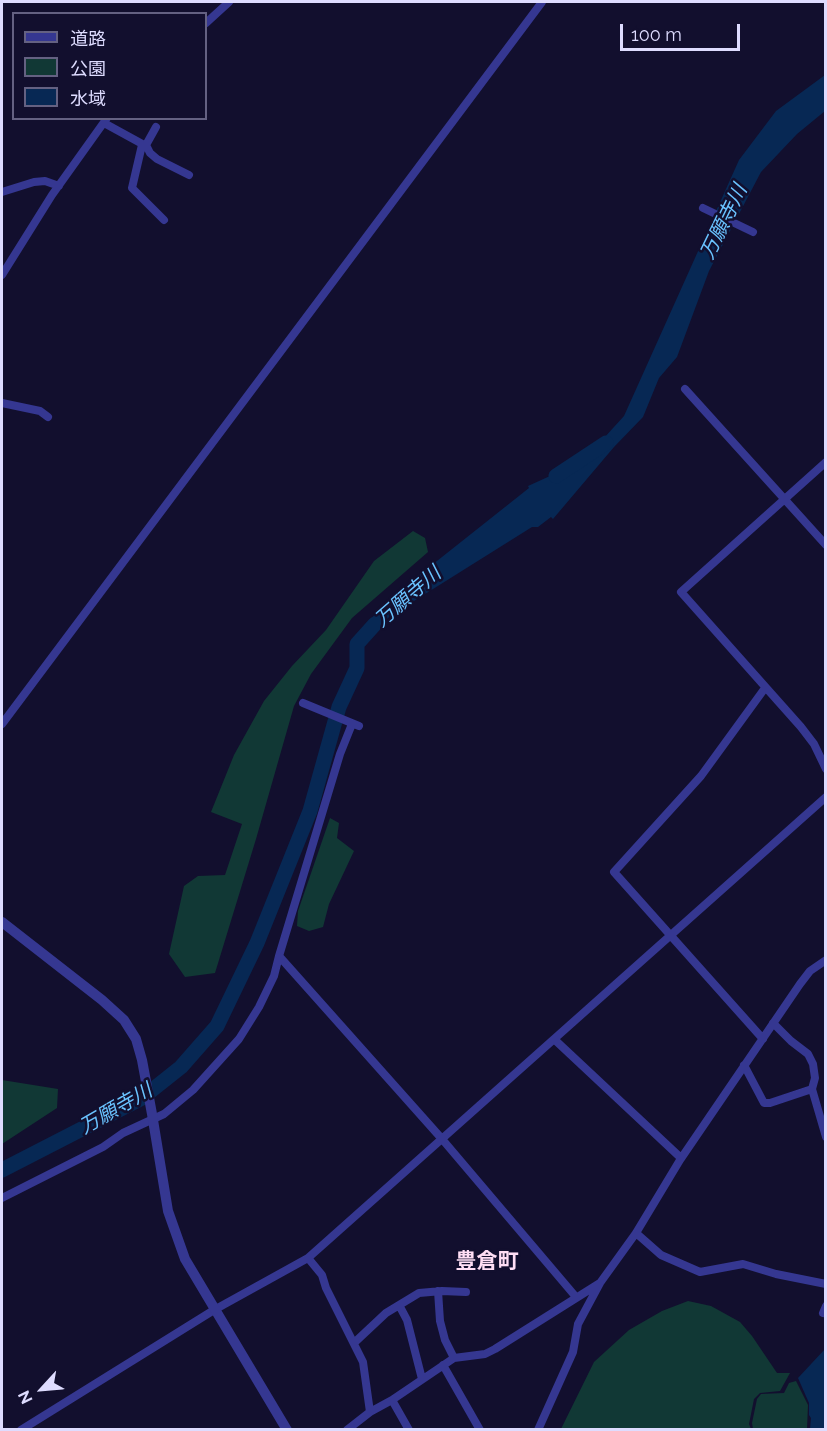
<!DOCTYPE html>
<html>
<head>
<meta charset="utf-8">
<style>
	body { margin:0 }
	#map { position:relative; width:827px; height:1431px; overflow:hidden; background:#120f2e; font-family:Raleway,"Noto Sans JP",sans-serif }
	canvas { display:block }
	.frame { position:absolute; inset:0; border:3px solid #dedcff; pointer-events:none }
	.legend { position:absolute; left:12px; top:12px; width:195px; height:108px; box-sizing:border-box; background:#120f2e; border:2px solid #646182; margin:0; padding:8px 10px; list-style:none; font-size:18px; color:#dedcff }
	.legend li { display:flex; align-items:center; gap:12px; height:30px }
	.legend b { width:30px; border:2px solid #646182 }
	.north { position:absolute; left:12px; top:1359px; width:60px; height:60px; -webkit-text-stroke:4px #120f2e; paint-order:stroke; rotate:244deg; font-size:16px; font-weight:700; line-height:24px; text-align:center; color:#dedcff }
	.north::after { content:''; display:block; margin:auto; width:21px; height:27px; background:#dedcff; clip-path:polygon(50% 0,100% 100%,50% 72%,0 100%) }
	.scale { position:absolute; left:620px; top:24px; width:120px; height:27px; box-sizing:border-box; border:3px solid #dedcff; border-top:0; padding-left:8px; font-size:18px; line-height:21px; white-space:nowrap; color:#dedcff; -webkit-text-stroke:4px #120f2e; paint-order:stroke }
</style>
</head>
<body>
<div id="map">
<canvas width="827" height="1431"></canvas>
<div class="frame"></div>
<ul class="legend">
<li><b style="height:8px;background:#353791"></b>道路</li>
<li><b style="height:16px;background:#113835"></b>公園</li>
<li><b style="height:16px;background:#072854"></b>水域</li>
</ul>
<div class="north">N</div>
<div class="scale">100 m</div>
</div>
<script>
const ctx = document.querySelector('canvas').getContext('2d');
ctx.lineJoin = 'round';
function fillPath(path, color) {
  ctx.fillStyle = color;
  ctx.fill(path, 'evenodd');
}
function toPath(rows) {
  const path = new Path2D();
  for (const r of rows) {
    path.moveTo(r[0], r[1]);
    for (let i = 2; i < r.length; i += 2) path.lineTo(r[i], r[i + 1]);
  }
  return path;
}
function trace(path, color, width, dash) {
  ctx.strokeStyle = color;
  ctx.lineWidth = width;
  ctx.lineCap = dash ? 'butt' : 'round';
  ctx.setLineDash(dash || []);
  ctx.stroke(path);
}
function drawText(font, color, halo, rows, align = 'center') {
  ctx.font = font + ' Raleway,"Noto Sans JP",sans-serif';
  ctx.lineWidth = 5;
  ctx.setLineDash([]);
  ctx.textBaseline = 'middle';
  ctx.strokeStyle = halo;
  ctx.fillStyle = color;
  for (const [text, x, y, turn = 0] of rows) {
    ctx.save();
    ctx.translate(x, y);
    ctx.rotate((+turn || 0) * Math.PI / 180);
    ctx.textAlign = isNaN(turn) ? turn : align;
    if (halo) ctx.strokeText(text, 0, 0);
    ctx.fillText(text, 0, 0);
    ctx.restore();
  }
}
fillPath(toPath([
	[413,531,425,538,428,552,352,618,311,674,294,706,256,839,215,973,185,977,169,954,184,886,198,876,225,875,242,824,211,812,234,755,264,701,292,666,326,630,374,561],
	[330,818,339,823,337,838,354,851,329,904,323,927,309,931,297,926,298,911],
	[2,1080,58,1089,57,1108,2,1144],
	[688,1301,711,1306,740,1322,752,1336,777,1373,790,1373,780,1391,760,1393,754,1399,749,1424,751,1429,561,1429,594,1362,629,1330,662,1311],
	[796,1381,808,1405,807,1429,753,1429,752,1423,757,1399,761,1394,784,1393,789,1383]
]), '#113835');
fillPath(toPath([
	[825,75,825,111,797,134,761,172,709,271,677,357,659,378,643,417,614,447,553,519,551,517,538,527,532,527,390,616,365,641,357,634,389,599,529,488,528,486,583,461,624,416,739,160,776,111],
	[825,1349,825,1429,810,1429,811,1418,809,1415,809,1403,798,1378]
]), '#072854');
trace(toPath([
	[556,476,606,443],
	[2,1170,142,1098,181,1067,217,1026,257,943,310,811,339,707,357,668,357,644,375,624]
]), '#072854', 15);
trace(toPath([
	[206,23,229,2],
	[104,123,146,146],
	[156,127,146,145,150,153,157,159,189,175],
	[142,145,132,188,164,220],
	[2,192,34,182,45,181,59,186],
	[703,208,753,232],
	[2,275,52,195,107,118],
	[685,389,826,545],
	[2,403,40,411,48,417],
	[826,462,681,592,801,727,814,744,826,769],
	[303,703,359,726],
	[2,724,542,2],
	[352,724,340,754,279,956,442,1139,576,1297],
	[773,1023,791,1041,808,1054,813,1064,815,1078,812,1089],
	[763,1039,614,872,701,776,765,688],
	[555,1040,681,1158],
	[744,1065,764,1103,770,1103,812,1089,826,1137],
	[2,1198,103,1147,123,1133,164,1114,193,1090,239,1039,259,1007,274,976,279,956],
	[636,1233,661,1255,700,1272,743,1264,776,1274,826,1284],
	[308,1258,322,1275,326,1288,363,1362,370,1412],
	[438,1291,440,1321,445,1340,454,1358],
	[399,1305,407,1320,422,1379],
	[823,1313,826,1306],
	[354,1343,386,1313,419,1293,442,1291,466,1292],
	[443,1365,480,1430],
	[392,1400,409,1430],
	[21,1430,214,1310,308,1258,826,797],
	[347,1430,370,1412,392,1400,454,1358,485,1354,495,1349,600,1283,636,1233,680,1160,800,984,810,971,826,960],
	[538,1430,573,1352,578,1324,600,1283]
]), '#353791', 8);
trace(toPath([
	[2,922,102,1000,124,1020,136,1039,142,1060,152,1114,168,1211,185,1259,287,1430]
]), '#353791', 10);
drawText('italic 20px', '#6ac3ff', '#120f2e', [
	["万願寺川",724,222,-64],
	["万願寺川",408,597,-41],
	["万願寺川",116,1109,-30]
]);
drawText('bold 21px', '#ffdef5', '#120f2e', [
	["豊倉町",487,1262]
]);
</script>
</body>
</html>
